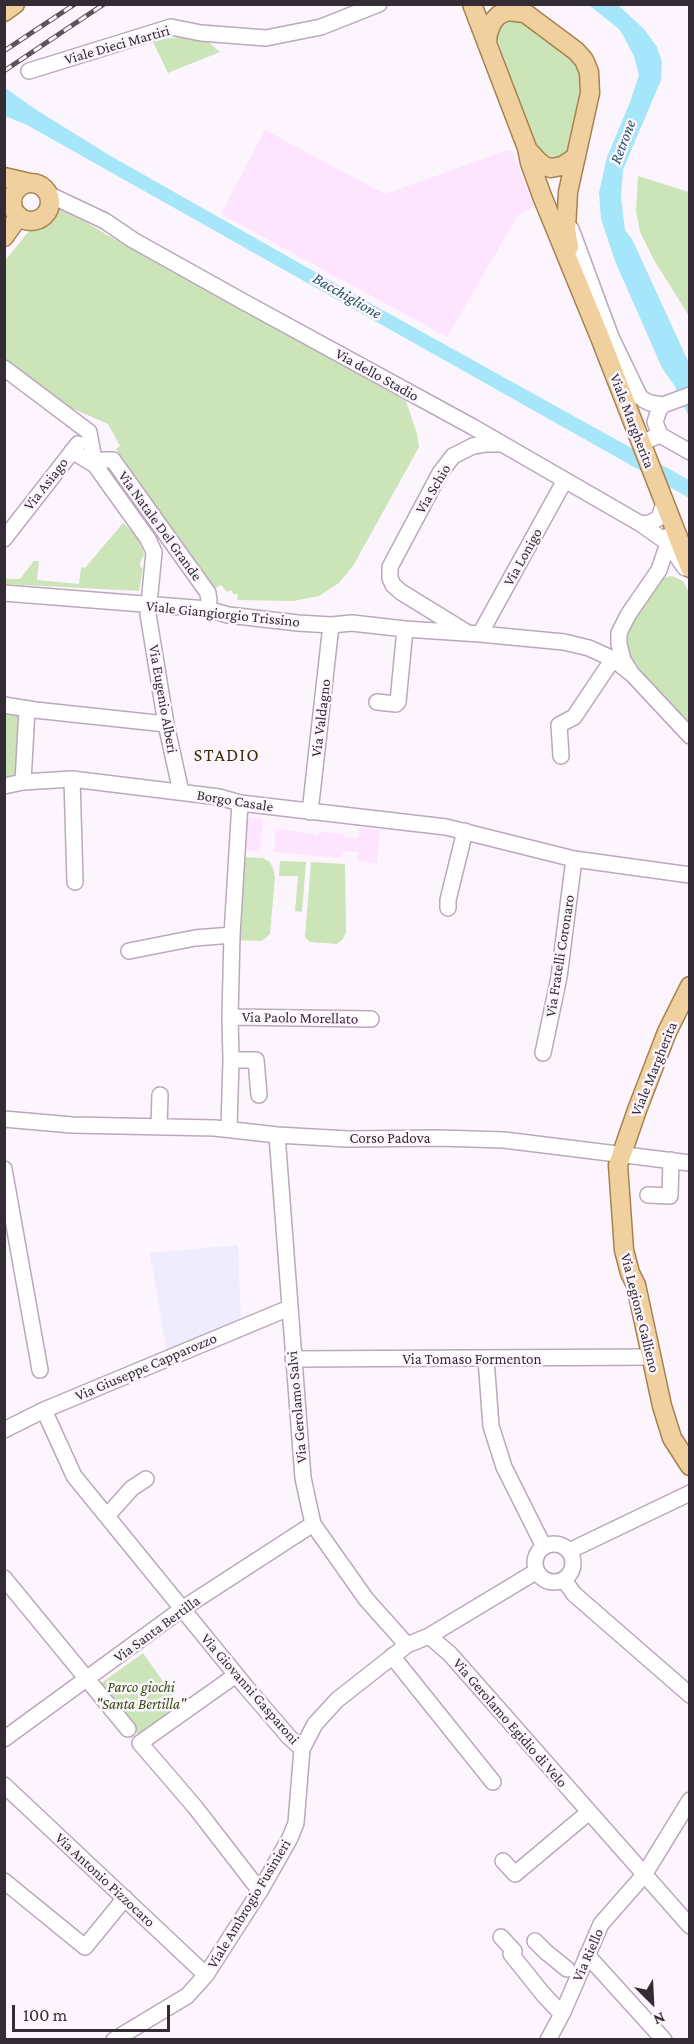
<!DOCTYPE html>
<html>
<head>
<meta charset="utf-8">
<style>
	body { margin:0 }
	#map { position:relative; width:694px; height:2044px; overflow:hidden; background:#fdf5fe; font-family:"Crimson Pro",serif }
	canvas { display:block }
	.frame { position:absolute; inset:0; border:6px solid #342c34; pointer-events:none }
	.north { position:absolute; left:622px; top:1972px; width:60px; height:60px; -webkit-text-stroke:4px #fdf5fe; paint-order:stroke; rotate:156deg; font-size:16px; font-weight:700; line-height:24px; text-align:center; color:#342c34 }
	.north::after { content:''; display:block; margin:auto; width:21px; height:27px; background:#342c34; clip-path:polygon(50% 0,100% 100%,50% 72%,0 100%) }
	.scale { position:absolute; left:12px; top:2005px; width:158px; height:27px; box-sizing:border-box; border:3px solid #342c34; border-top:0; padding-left:8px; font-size:18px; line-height:21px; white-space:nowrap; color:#342c34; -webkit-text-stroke:4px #fdf5fe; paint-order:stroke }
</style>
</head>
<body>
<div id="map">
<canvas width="694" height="2044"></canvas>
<div class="frame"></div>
<div class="north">N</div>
<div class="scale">100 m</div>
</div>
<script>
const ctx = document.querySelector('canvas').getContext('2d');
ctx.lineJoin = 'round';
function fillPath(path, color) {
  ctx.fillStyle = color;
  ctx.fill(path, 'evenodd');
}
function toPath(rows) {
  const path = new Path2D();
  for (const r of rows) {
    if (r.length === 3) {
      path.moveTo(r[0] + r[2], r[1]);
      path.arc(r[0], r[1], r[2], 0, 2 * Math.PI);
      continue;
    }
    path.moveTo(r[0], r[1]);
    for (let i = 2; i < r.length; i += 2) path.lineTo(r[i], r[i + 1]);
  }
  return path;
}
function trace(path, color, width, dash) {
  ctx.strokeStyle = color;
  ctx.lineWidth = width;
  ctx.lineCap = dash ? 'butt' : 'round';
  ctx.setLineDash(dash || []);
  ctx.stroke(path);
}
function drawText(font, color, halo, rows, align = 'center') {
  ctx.font = font + ' "Crimson Pro",serif';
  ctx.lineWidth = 5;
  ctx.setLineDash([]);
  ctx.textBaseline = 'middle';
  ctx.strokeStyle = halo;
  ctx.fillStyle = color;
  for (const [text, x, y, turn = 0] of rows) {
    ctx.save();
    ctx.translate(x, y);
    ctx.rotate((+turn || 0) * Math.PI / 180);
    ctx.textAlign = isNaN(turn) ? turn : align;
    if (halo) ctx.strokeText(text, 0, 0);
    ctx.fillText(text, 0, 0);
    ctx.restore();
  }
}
fillPath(toPath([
	[265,130,385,194,511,149,534,206,518,215,447,337,221,214],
	[244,817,263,819,260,852,241,850],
	[276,828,318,835,319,832,344,834,345,837,358,838,360,828,380,830,377,863,357,861,357,852,343,851,342,858,274,852]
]), '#fde4ff');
fillPath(toPath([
	[238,1245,241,1322,167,1353,150,1253]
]), '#eeecfd');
fillPath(toPath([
	[510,21,522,23,570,58,579,70,581,92,567,151,556,158,548,157,536,145,497,39,501,27],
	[200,35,220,52,168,73,152,40],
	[638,176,689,192,689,316,654,260,640,232,636,211],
	[55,207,71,213,104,233,406,401,417,434,419,447,353,566,339,583,319,596,293,601,237,600,238,594,233,594,231,590,227,592,221,585,214,589,116,449,120,446,108,424,69,407,5,359,4,262,29,231,52,219],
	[123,523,137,536,143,550,144,556,141,559,140,566,143,569,139,591,5,584,4,579,20,579,33,562,32,561,39,561,37,580,79,584,81,567,85,568],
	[670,576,675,577,683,581,690,594,689,726,630,661,625,639,628,625,661,579],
	[5,706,27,709,23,782,5,786],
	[243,857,263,858,270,862,274,871,275,877,270,934,262,941,233,940],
	[280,861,306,862,302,912,295,911,298,876,279,876],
	[311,862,345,864,346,932,343,939,337,944,310,942,305,937],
	[143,1653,181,1707,140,1737,100,1684]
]), '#cbe4b8');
fillPath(toPath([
	[589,5,618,5,645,30,657,47,662,62,661,80,623,170,621,197,625,230,632,239,689,363,689,417,674,385,662,368,615,261,601,219,599,192,607,157,630,102,639,75,634,56,620,30],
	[4,87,35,109,109,155,361,298,689,480,689,498,27,125,5,116]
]), '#a5e6fa');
const minor = toPath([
	[29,71,171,27,201,33,266,38,321,27,379,4],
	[48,194,105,221,133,240,244,302,473,427,641,524,668,543,685,568],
	[571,229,611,337,636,389,640,397,644,400,650,403,663,405],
	[4,368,89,432,95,465,148,539,154,552,148,614,166,724,181,792],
	[660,435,655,422,659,410,663,405,690,395],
	[641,443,660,435,690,452],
	[72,451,95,465,103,460,113,460,208,593,209,601,207,609],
	[641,524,650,523,659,518,664,503],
	[4,539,78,444],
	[4,593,207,609,228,615,298,623,331,625,352,623,405,629,480,634,564,642,589,648,613,659,633,675,690,736],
	[466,632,401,592,393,585,390,578,390,567,440,473,453,456,473,446,485,444,499,444],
	[480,634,565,480],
	[630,671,623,660,619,644,619,633,628,615,659,570,668,543,668,536],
	[377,702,396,704,398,702,405,629],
	[4,705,35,710,166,724],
	[561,756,559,725,574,717,613,659],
	[72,779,75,882],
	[23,782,27,709],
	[4,786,23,782,72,779,219,797,240,803,446,827,574,859,690,875],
	[310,812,331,625],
	[448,908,448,900,465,831],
	[129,951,195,938,232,935],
	[230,1017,371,1019],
	[543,1053,559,977,574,859],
	[231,1060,256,1060,259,1095],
	[4,1119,72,1125,215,1128,277,1135,348,1139,439,1138,504,1140,690,1163],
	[159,1126,160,1095],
	[229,1129,231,1060,230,1017,232,935,240,803],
	[277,1135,303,1478,313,1524,366,1599,407,1645],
	[4,1169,40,1370],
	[648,1195,670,1196,671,1160],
	[293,1359,652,1357],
	[486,1359,491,1426,504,1467,544,1547],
	[44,1410,74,1476,246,1687,289,1737,302,1749],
	[4,1430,44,1410,289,1308],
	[107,1516,132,1488,146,1479],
	[554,1563,19],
	[569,1551,690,1493],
	[4,1578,128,1729],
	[564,1580,574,1594,690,1695],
	[429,1636,450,1654,690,1926],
	[392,1656,493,1782],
	[236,1675,140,1743,195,1807,260,1891],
	[4,1739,182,1609,313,1524],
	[4,1785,206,1975],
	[503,1861,515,1874,589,1812],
	[4,1881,85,1947,125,1898],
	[501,1937,514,1951,511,1954,543,1994,559,2011,563,2012],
	[535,1941,546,1952,567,1969],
	[587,1955,664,2040],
	[114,2040,187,1996,206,1975,260,1891,290,1838,296,1823,302,1749,315,1724,337,1700,407,1645,429,1636,537,1571],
	[548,2040,563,2012,601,1924,644,1875,690,1800]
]);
const major = toPath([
	[472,4,527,148,530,163,542,196,601,340,690,568],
	[513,4,576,51,584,60,589,72,590,93,568,192,566,229,569,247],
	[4,12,15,4],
	[487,42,488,33,493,21,499,15,508,11,524,13],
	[528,150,538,161,544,166,551,168,562,166,576,157],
	[4,177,30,183],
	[31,202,19],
	[4,237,19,216],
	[690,986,667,1032,637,1110,618,1165,624,1250,630,1273,636,1285,662,1406,672,1438,690,1466]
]);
trace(minor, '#bba8bc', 18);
trace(major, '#a7824f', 21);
trace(minor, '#fff', 15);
trace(major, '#efd09e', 18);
const rail = toPath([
	[4,51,75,4],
	[4,71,104,4]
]);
trace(rail, '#5c545c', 5);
trace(rail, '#fdf5fe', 3, [9]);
drawText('15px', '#342c34', '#fdf5fe', [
	["Viale Dieci Martiri",117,45,-16],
	["Via dello Stadio",377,375,29],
	["Viale Margherita",632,421,69],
	["Via Asiago",46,484,-52],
	["Via Schio",433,489,-59],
	["Via Natale Del Grande",160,526,54],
	["Via Lonigo",523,557,-61],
	["Viale Giangiorgio Trissino",223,614,6],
	["Via Eugenio Alberi",163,699,80],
	["Via Valdagno",321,718,-83],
	["Borgo Casale",235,801,9],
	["Via Fratelli Coronaro",560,956,-81],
	["Via Paolo Morellato",300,1018,1],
	["Viale Margherita",654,1069,-68],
	["Corso Padova",390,1138],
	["Via Legione Gallieno",640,1313,76],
	["Via Tomaso Formenton",472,1359],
	["Via Giuseppe Capparozzo",146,1367,-23],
	["Via Gerolamo Salvi",297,1407,-95],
	["Via Santa Bertilla",157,1629,-36],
	["Via Giovanni Gasparoni",250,1689,49],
	["Via Gerolamo Egidio di Velo",510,1723,49],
	["Via Antonio Pizzocaro",105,1880,43],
	["Viale Ambrogio Fusinieri",249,1904,-59],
	["Via Riello",588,1955,-66]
]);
drawText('italic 15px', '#304f09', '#fdf5fe', [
	["Parco giochi",141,1687],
	["\"Santa Bertilla\"",141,1704]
]);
drawText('italic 16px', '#205564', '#fdf5fe', [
	["Retrone",623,142,-69],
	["Bacchiglione",347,296,30]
]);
ctx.letterSpacing = '1.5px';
drawText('18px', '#3b2c02', '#fdf5fe', [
	["STADIO",227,755]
]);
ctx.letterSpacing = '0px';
</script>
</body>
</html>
